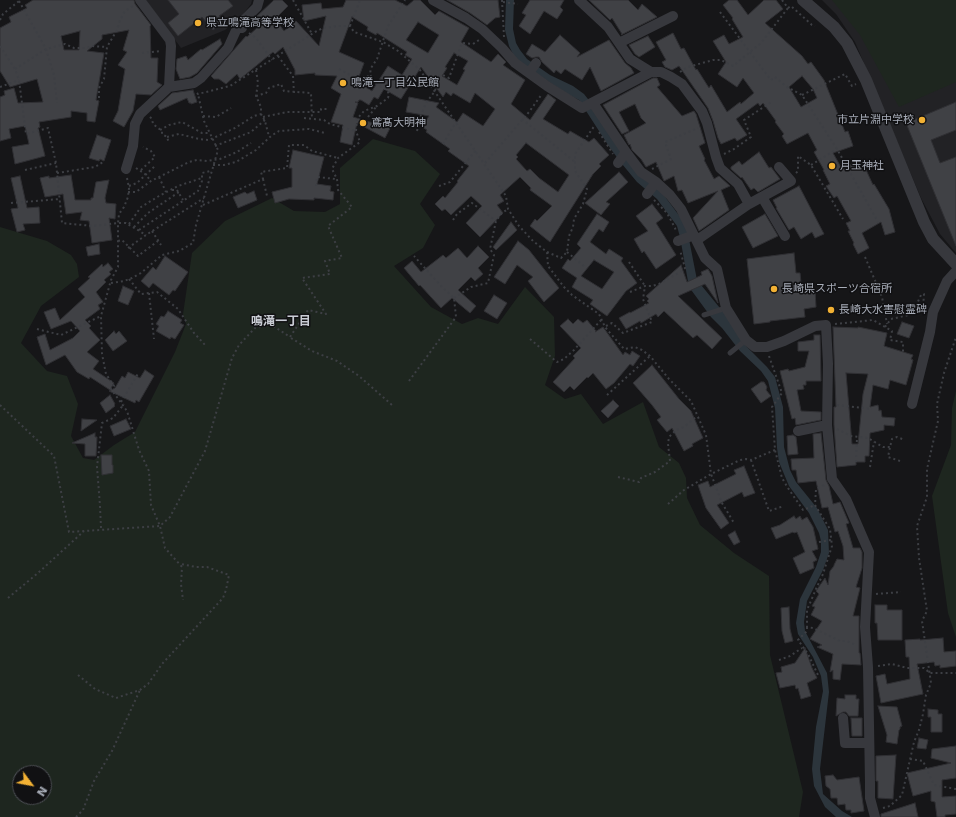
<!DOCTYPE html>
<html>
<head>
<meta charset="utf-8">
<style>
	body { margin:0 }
	#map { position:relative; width:956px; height:817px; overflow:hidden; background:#161618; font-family:"DejaVu Sans",sans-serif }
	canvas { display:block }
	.north { position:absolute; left:12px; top:765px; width:40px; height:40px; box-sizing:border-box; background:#111113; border:1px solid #4d4f55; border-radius:50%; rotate:122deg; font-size:11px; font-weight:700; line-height:16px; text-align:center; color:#a8adb8 }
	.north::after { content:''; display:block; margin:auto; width:14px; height:18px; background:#f2b134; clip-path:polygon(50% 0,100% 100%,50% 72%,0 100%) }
</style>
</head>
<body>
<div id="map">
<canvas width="956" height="817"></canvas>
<div class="north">N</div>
</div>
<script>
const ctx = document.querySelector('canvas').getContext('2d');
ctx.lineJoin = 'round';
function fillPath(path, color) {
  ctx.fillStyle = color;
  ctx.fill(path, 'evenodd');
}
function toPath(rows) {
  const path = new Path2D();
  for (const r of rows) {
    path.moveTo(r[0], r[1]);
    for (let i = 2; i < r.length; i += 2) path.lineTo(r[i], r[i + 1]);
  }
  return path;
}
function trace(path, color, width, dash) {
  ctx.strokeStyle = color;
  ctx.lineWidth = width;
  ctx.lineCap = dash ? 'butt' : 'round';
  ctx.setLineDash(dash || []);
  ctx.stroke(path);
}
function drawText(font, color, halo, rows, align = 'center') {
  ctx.font = font + ' "DejaVu Sans","Noto Sans JP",sans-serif';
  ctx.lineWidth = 3;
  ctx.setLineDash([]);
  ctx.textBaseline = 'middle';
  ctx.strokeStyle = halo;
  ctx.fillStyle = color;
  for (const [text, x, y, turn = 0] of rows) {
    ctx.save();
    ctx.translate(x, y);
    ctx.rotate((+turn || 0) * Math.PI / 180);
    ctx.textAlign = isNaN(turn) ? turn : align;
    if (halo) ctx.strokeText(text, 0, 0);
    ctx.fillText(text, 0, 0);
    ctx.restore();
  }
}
fillPath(toPath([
	[146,0,252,0,251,4,241,17,225,30,181,48],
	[822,0,956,0,956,253,940,234,921,198,855,42,836,14]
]), '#222225');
fillPath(toPath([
	[832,0,956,0,956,82,899,107,860,35],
	[373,139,415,151,440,174,420,204,435,225,423,248,394,266,431,307,462,324,478,318,498,324,525,287,554,317,555,356,545,385,565,399,581,394,603,424,643,402,659,447,679,463,686,478,687,498,700,525,734,553,769,576,770,655,803,792,799,817,0,817,0,227,47,241,71,255,77,264,79,277,41,306,21,343,47,371,67,376,78,404,71,436,83,458,94,460,114,445,135,432,175,352,186,324,183,314,192,253,225,221,272,198,294,211,325,212,340,204,340,168],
	[20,773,44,773,44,797,20,797],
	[956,391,956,637,948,613,932,496,951,445,952,408]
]), '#1e261f');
fillPath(toPath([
	[506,0,514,0,513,29,516,43,520,50,527,59,550,75,573,86,584,94,663,194,684,222,688,234,697,280,724,313,746,346,767,367,775,377,783,407,784,447,790,470,796,482,817,508,828,530,829,553,823,570,807,601,804,622,805,631,827,673,829,692,820,769,823,794,842,811,852,817,836,817,825,807,814,786,812,769,816,727,823,691,821,676,813,657,798,634,796,623,800,599,816,567,821,552,821,541,819,533,809,513,789,486,779,462,777,448,775,408,768,381,761,371,740,351,722,328,711,317,689,287,680,237,677,226,657,199,637,182,622,164,610,148,579,100,569,95,516,60,509,46,505,30]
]), '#2c353c');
const building = toPath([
	[33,0,134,0,135,4,151,25,150,26,151,58,158,58,157,82,162,85,151,95,136,94,133,111,124,127,113,121,118,111,125,69,118,65,127,52,123,50,129,30,102,35,102,39,87,51,104,53,97,94,96,100,99,101,95,122,87,121,87,113,71,111,71,117,39,122,40,127,38,128,45,156,15,164,12,147,29,144,25,126,9,129,11,138,0,141,0,97,5,95,4,91,14,88,18,103,43,102,37,79,10,87,0,71,0,28,11,22,9,17,27,8,25,5,33,0],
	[80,31,79,50,64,50,61,36,80,31],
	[168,0,228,0,233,6,219,16,223,22,213,30,202,17,178,36,168,23,179,14,168,0],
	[274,0,282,0,288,6,275,19,284,31,296,21,319,46,326,16,304,21,302,5,321,3,322,9,343,7,346,0,395,0,407,6,414,0,420,0,435,15,439,11,469,28,461,42,491,62,498,54,506,62,503,65,525,80,511,104,530,120,548,94,556,100,543,119,568,134,570,131,589,142,594,138,609,155,599,164,601,166,593,174,550,242,530,226,535,219,537,221,552,206,530,190,531,188,520,177,500,195,504,201,497,205,503,213,480,237,466,223,482,206,471,196,451,215,445,209,442,211,435,204,443,196,445,198,458,182,457,181,469,166,448,151,450,149,426,132,427,130,422,127,429,116,406,112,409,97,439,103,436,107,457,122,463,113,483,126,495,109,475,93,470,103,453,93,451,96,446,92,443,97,421,67,401,99,384,89,378,99,374,97,369,105,361,100,359,100,358,102,355,102,358,103,353,117,390,128,385,138,357,123,352,145,340,142,343,125,331,122,341,94,331,88,337,76,315,75,315,73,295,75,295,70,283,47,275,54,273,52,240,79,237,74,226,84,219,79,214,79,211,76,246,36,247,37,258,27,255,25,259,20,256,17,274,0],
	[352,17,368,27,367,30,376,35,377,33,407,52,405,55,412,59,402,75,388,66,372,91,357,82,364,63,339,52,352,17],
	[418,22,439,35,428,53,406,40,418,22],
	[454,53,468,61,463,69,465,70,457,85,442,76,447,68,445,67,454,53],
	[526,143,569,175,558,192,539,178,530,169,527,171,516,159,518,157,516,155,526,143],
	[447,0,498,0,500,17,495,18,487,25,470,13,447,0],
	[530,0,564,0,560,7,563,10,557,19,544,11,530,34,519,26,526,15,522,13,530,0],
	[589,0,628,0,638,10,642,4,657,17,621,35,622,34,612,18,610,20,589,0],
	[729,0,737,0,748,15,764,0,776,0,783,9,765,23,802,56,808,64,811,62,824,80,845,132,848,131,853,146,833,153,842,169,861,159,873,185,874,184,889,209,895,232,885,235,881,222,862,233,869,248,858,254,853,244,854,243,848,231,850,231,846,223,851,221,837,196,834,198,826,186,830,184,823,170,824,170,814,152,817,150,808,133,787,144,782,136,784,134,775,122,776,121,763,103,760,106,758,103,736,119,747,135,737,141,735,138,721,144,718,138,713,121,708,108,679,66,672,70,665,67,662,62,666,60,656,42,673,33,681,49,684,48,696,70,697,69,709,88,711,85,727,112,740,102,741,104,754,93,743,78,737,87,718,74,726,62,713,41,724,35,729,44,743,37,732,19,733,18,723,5,729,0],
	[802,76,813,89,817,98,801,107,789,87,802,76],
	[560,35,580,53,577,57,609,40,625,63,631,68,634,73,601,91,590,67,582,80,565,69,561,74,556,70,554,73,542,62,539,57,536,57,532,58,526,54,532,44,545,52,560,35],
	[648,36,655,47,639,57,635,54,629,45,648,36],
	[220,39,222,44,197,73,190,77,180,79,176,69,177,59,186,56,188,60,201,49,202,50,220,39],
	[653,78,657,78,660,85,657,87,682,116,694,111,696,114,705,143,699,146,705,159,704,160,713,177,714,179,719,176,730,186,721,190,729,210,699,231,693,218,718,191,688,203,682,190,678,191,674,176,664,181,656,162,646,167,641,159,632,150,630,144,629,145,624,135,646,123,641,118,635,104,619,112,629,131,622,134,603,105,653,78],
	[193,90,197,102,191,104,191,103,189,103,187,98,160,110,158,106,172,93,193,90],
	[956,102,956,130,931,140,940,163,956,157,956,246,906,123,956,102],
	[97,135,111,140,104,161,100,159,99,161,89,158,97,135],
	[293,150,324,157,317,184,331,186,330,191,334,192,333,200,314,198,314,200,289,199,275,203,272,192,292,187,292,168,289,168,293,150],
	[759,152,769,168,771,167,780,179,758,192,754,188,751,190,742,177,741,178,731,169,731,167,739,161,742,165,759,152],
	[619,172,628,182,606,202,610,204,601,215,585,203,619,172],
	[71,175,75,200,91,200,91,198,93,198,96,182,109,180,105,198,106,203,116,204,115,219,109,218,112,240,92,243,89,221,80,220,82,212,66,214,63,194,45,197,40,178,49,176,49,178,71,175],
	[20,176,27,208,39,207,40,223,23,224,25,230,17,232,11,209,18,208,11,178,20,176],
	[799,186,824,234,815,238,812,232,801,239,794,227,789,230,776,208,777,208,773,200,799,186],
	[254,191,257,200,238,208,233,197,245,192,247,194,254,191],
	[652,204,663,218,656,223,676,255,656,269,644,251,642,253,634,239,648,231,636,216,652,204],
	[597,214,609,222,603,232,599,229,590,242,606,254,609,249,623,258,621,261,637,283,626,291,607,316,590,304,593,300,572,287,577,278,562,268,568,259,570,261,581,248,577,244,597,214],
	[594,260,614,272,602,289,581,276,594,260],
	[765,214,778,236,753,248,742,227,765,214],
	[511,222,517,230,496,250,493,247,511,222],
	[518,241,529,250,559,288,544,302,528,281,533,277,517,265,505,284,494,277,518,241],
	[99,244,100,254,88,256,86,247,99,244],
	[478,246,489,257,478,268,483,274,475,281,471,277,458,290,476,306,470,313,452,298,441,308,420,285,419,286,404,268,412,261,421,272,443,255,446,258,458,248,467,258,478,246],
	[794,253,796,273,800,273,802,292,815,290,816,307,804,309,805,317,770,321,770,322,754,324,747,259,794,253],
	[165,256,188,272,175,291,173,290,169,295,153,283,149,288,141,281,153,267,156,270,165,256],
	[108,263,113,269,109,272,111,274,104,280,106,282,96,292,103,302,98,305,100,309,85,320,91,326,89,328,100,340,87,352,99,361,93,369,114,383,110,390,90,377,89,379,77,372,65,355,46,365,37,337,45,334,50,350,73,338,80,331,71,321,51,329,44,312,55,308,60,320,85,297,78,289,90,278,88,277,102,264,103,267,108,263],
	[681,265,687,282,702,275,701,272,708,269,712,276,718,303,705,284,678,296,722,338,712,349,697,335,693,338,664,311,658,317,656,314,641,323,640,321,626,329,619,318,630,312,630,313,649,303,647,301,649,299,646,296,681,265],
	[123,286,134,291,128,305,118,301,123,286],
	[494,295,507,303,497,319,484,311,494,295],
	[168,311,182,320,180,323,184,325,175,339,171,337,170,339,156,331,159,326,156,324,161,316,164,317,168,311],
	[568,319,573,324,578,319,583,323,587,320,596,331,595,332,603,327,623,355,625,352,630,355,632,351,640,356,633,366,630,364,614,383,606,389,593,373,588,378,587,377,574,390,570,386,564,392,553,382,575,358,573,356,581,348,560,326,568,319],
	[902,322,914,326,909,338,897,334,902,322],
	[833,327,858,328,858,327,887,333,884,346,913,355,911,359,913,360,906,385,890,380,888,389,873,385,870,407,878,405,879,411,881,410,882,417,895,418,894,426,884,425,884,430,870,433,869,456,865,456,865,462,856,462,856,465,837,467,834,425,834,407,836,407,833,327],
	[846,373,868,374,863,394,858,444,852,444,846,373],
	[114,331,116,334,119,331,127,341,113,351,105,340,114,331],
	[814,335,820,335,821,381,806,381,806,385,803,385,804,389,797,390,801,411,821,412,821,420,796,425,795,418,792,419,780,371,788,369,789,371,805,367,809,351,798,351,798,342,814,340,814,335],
	[652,365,679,399,691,411,703,438,692,444,693,446,684,451,672,428,667,432,657,420,661,417,652,405,633,383,652,365],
	[145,370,154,376,139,402,136,400,135,403,109,391,115,388,122,376,125,378,128,372,140,378,145,370],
	[761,382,764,382,767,387,766,390,771,396,761,403,751,389,761,382],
	[110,395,115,404,114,405,115,406,106,413,100,403,110,395],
	[613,400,619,406,608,418,601,411,613,400],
	[82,419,97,420,81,431,82,419],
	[126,419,131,429,114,436,110,426,126,419],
	[95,433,95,437,97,437,96,456,85,456,85,444,72,443,95,433],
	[821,433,826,480,829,486,833,504,840,502,849,523,846,524,853,548,860,548,862,552,862,568,856,587,860,588,853,616,859,616,859,653,860,653,861,665,842,664,840,680,833,679,833,670,830,672,833,654,817,647,822,645,810,639,822,621,811,615,815,607,812,606,819,594,816,591,825,578,828,585,830,571,834,566,834,565,837,559,844,560,843,546,838,531,835,532,828,507,822,508,816,481,798,483,796,470,792,470,791,459,814,458,813,434,821,433],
	[793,435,796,437,798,454,788,455,787,436,793,435],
	[101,455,112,455,112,465,113,465,113,473,102,475,101,455],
	[744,466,755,493,744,497,742,492,717,505,729,523,721,529,706,508,698,485,708,481,710,487,736,474,734,470,744,466],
	[794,516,796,519,800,516,802,520,807,517,813,527,818,549,812,551,817,560,813,562,814,568,800,574,793,558,805,552,797,532,794,533,793,532,776,539,771,528,780,525,794,516],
	[735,531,740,542,734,545,728,535,735,531],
	[875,605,887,605,887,610,902,610,902,640,878,640,877,623,875,623,875,605],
	[789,607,790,629,793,641,785,643,782,631,781,608,789,607],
	[943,638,944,652,956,651,956,666,940,668,940,665,935,666,934,662,917,664,923,694,881,703,876,676,885,674,887,684,910,679,909,657,906,657,905,640,920,639,920,640,943,638],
	[805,648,812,668,817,678,807,683,811,696,801,699,798,688,796,689,795,685,780,688,776,673,782,672,781,667,795,663,805,648],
	[845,695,856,695,856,699,859,699,858,716,849,716,846,712,843,712,836,716,837,698,845,699,845,695],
	[878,706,897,707,902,726,900,727,900,729,899,730,897,744,886,742,887,735,878,706],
	[928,709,938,710,938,714,942,714,942,732,931,732,931,717,928,717,928,709],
	[851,718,862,718,862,736,852,736,851,718],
	[919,738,928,740,926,749,917,748,919,738],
	[956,746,956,778,942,780,942,797,956,796,956,814,945,815,945,817,937,817,935,802,931,801,931,791,913,796,907,773,951,763,931,758,932,749,956,746],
	[896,755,893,799,878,798,878,781,876,781,876,756,896,755],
	[833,775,837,780,859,777,864,811,851,813,851,810,846,810,845,804,838,805,837,798,831,798,830,789,826,786,825,776,833,775],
	[915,803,918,817,881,817,881,814,915,803]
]);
fillPath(building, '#404145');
trace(building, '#303034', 1);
trace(toPath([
	[293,0,312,34],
	[502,0,504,37],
	[782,0,788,8,791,6,812,25,815,26],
	[19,1,46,49,54,75,57,103],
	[503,2,518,4],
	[720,12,771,80,775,77,787,87,802,95,837,149,878,222],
	[0,20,3,14,19,1],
	[350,26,360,0],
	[249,33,256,38,272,60],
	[0,46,15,69,19,80,26,134,48,128,56,163,62,223,93,226,118,223,126,223,146,235],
	[142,53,161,51],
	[278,56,293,76,294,93],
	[15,69,46,49,65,44,74,48,87,48,91,46,107,47],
	[339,69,352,76,362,77,370,76],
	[256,70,258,83,256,96,261,107,261,114,265,121,268,133,271,136],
	[680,72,688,67,713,60,721,60,733,66,761,43,788,8],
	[0,87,19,80],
	[197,93,198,94,230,86,315,32,323,28,338,26,350,26,354,32,383,42,398,51,420,70,506,196,508,209,519,226,533,241,547,252,548,266,564,287,572,295,599,314,605,327,624,349,635,347,642,350,650,356,669,379,691,401,706,435,711,474,722,503,734,523],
	[802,95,845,74,852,86,856,84],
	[256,96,266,93,269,88,281,84,284,91,311,93,312,119],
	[99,98,99,88,104,79,107,47,117,30,120,20,125,11,133,6],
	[203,116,216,117,231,108],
	[150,117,152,119,153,124,162,131,162,134,167,137,169,143],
	[263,117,287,112,321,112,321,109,327,109],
	[368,117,376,107],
	[304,118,324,120,330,124,356,131],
	[522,119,575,162],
	[160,130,169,125,182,122,202,133,209,133],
	[417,131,421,115,426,103,435,91,438,76,443,75,449,78,462,43,473,44,479,40],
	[599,132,613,154],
	[167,137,179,134,199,139,209,140,235,128,254,116,261,114],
	[443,144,456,122],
	[215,146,251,132,265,120],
	[724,154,734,149,751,137,744,120,773,101],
	[485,163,529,112,542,94],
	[213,165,224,165,236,162,256,150,271,136,279,131,309,129,325,133],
	[811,165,837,149],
	[136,168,145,174,151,181],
	[652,169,671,159,665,142,698,128],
	[25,170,56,163],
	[141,170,155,157,151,151,143,147],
	[57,173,95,167,103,162],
	[796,173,798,171,798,156,811,165,843,219],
	[159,177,166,192],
	[127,178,129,188,128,197,124,207,119,214,118,223,118,267,111,280,101,316,102,354,106,374,114,386,111,389,127,411,139,450,149,471,151,505,160,526,165,548,182,567,181,584,183,600],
	[263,179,267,196],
	[129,186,137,183,156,165],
	[316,186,317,177,336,179],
	[439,186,450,182,476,150],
	[172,190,177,190,183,200],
	[128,192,136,192,151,181,189,162,197,160,207,161,220,159,237,152,251,143],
	[654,200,667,213,675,228,676,232],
	[11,203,60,199],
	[203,205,263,179,261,172,287,168,289,145,304,145,312,151,338,158],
	[453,220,457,214,472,203,496,221],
	[129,224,141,207,159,196,178,186,202,178],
	[134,227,148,213,179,192],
	[139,230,198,191,202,181,202,173,210,171],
	[152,231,161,245],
	[118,241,122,240,138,256,158,241],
	[128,248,146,235,204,198],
	[547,252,561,258,567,252,569,236,573,227,574,219,583,204,587,189,575,171,575,154,595,125],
	[567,252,585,267],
	[865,257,882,297,887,324],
	[629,262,645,286],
	[129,279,141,294,157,292,178,309,194,333,206,346],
	[111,283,124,281,132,278,141,273,162,255,179,251,193,243,196,225,218,150,204,121,198,94],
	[630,292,645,286,652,286,659,284,682,271,685,268,680,250],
	[149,293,154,339],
	[454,298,471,287,488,283,494,255,490,249,496,221,502,213,508,209],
	[835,324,873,320,892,331,890,340,903,342,903,354],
	[606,326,612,323,623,333,652,322,643,299,645,286],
	[885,327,891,319,909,315,914,310,921,295,924,294,923,309],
	[37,329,61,335,101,316],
	[291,338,312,351,337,361,359,376,392,405],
	[530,339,557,362,564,359,574,350,602,319],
	[769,356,782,393,772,407,775,450,782,478,788,488,803,510,815,505],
	[409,381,456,317,454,298,442,287,414,256],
	[607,395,650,356],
	[121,402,139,372],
	[0,405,54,456,69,532,160,526,170,517,205,451,232,358,239,345,255,328,272,325,290,337,308,310,326,314,302,278,330,274,325,261,342,258,328,226,352,207,338,190,337,179,332,169,338,158,360,142,356,131,357,119,364,111,377,106,388,98,389,94,387,90,373,82,370,74,371,68,377,59,388,26,405,0],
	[837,405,872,409],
	[837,429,851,436,868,438,883,447,890,447],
	[751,460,769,511,784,506],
	[900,461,888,457,890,447,892,439,897,437,905,440],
	[856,462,857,437],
	[870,467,874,442],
	[618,477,639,482,641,478,655,472,670,461,668,444,669,437,676,430,684,427,697,416],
	[824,485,816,489,815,505,830,529,832,546,823,574,816,589,807,610,807,627,813,628,840,641,847,641,856,645],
	[668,504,684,490,711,474,740,460,746,459,751,460,775,450],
	[101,528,100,506,97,467,102,423,113,418,124,404],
	[819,542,831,540],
	[876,594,901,592],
	[8,598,38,573,84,531],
	[807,627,807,631,798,640,808,654,818,675],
	[779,660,790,656,802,648],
	[878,666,892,664,907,668,924,668,930,673,956,673],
	[78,675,95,689,116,698,140,690,148,684,162,664,223,598,226,590,229,575,207,567,196,567,181,564],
	[910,759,923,761,934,785,956,789],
	[883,808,890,806,902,795,914,742,919,730,923,714,926,695,931,683,922,621,927,611,919,558,917,526,927,497,927,469,938,421,937,404,944,373,956,337],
	[76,817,83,810,94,781,112,751,140,690]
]), '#3d3f44', 2, [2, 3]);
trace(toPath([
	[704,315,726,308],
	[730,353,746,340]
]), '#37383d', 5);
trace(toPath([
	[140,0,170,40,171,46,169,87],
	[433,0,466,18,482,29,502,48,515,63,547,86,582,108,651,72],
	[579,0,608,27,630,59,651,72,661,72,671,77,682,84,702,111,707,123,716,157,720,168,738,184,749,204],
	[238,26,257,7,259,0],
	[619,43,673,16],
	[529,73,536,63],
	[593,103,626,152,641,172,656,182,670,195,681,209,705,258,717,269,726,308,746,340,755,347,767,347,784,341,815,326,826,325,828,364,827,425,832,479,846,499,869,552,865,627,868,667,870,783,870,798,875,817],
	[618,163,626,152],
	[126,169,133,146,135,124,140,114,169,87,194,83,201,78,228,48,238,26,242,28],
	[647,194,656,182],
	[762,197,785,236],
	[697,240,749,204,791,181,779,167],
	[678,241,694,235],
	[912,404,930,332,933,312,947,281,956,271],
	[798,431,827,425],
	[843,718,845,743,869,743]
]), '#37383d', 10);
trace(toPath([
	[803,0,834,27,847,43,866,80,924,222,933,239,956,264]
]), '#37383d', 12);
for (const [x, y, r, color] of [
	[198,23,4,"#f2b134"],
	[343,83,4,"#f2b134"],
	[922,120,4,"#f2b134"],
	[363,123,4,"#f2b134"],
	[832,166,4,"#f2b134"],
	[774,289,4,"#f2b134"],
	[831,310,4,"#f2b134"]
]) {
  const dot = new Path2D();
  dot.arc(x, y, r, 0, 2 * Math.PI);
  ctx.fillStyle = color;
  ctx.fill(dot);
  trace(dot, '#111113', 1.5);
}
drawText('11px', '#a8adb8', '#111113', [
	["県立鳴滝高等学校",206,23],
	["鳴滝一丁目公民館",351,83],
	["市立片淵中学校",914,120,"right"],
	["鳶髙大明神",371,123],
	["月玉神社",840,166],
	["長崎県スポーツ合宿所",782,289],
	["長崎大水害慰霊碑",839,310]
], 'left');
drawText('bold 12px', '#c9ccd4', '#111113', [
	["鳴滝一丁目",281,322]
]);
</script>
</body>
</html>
